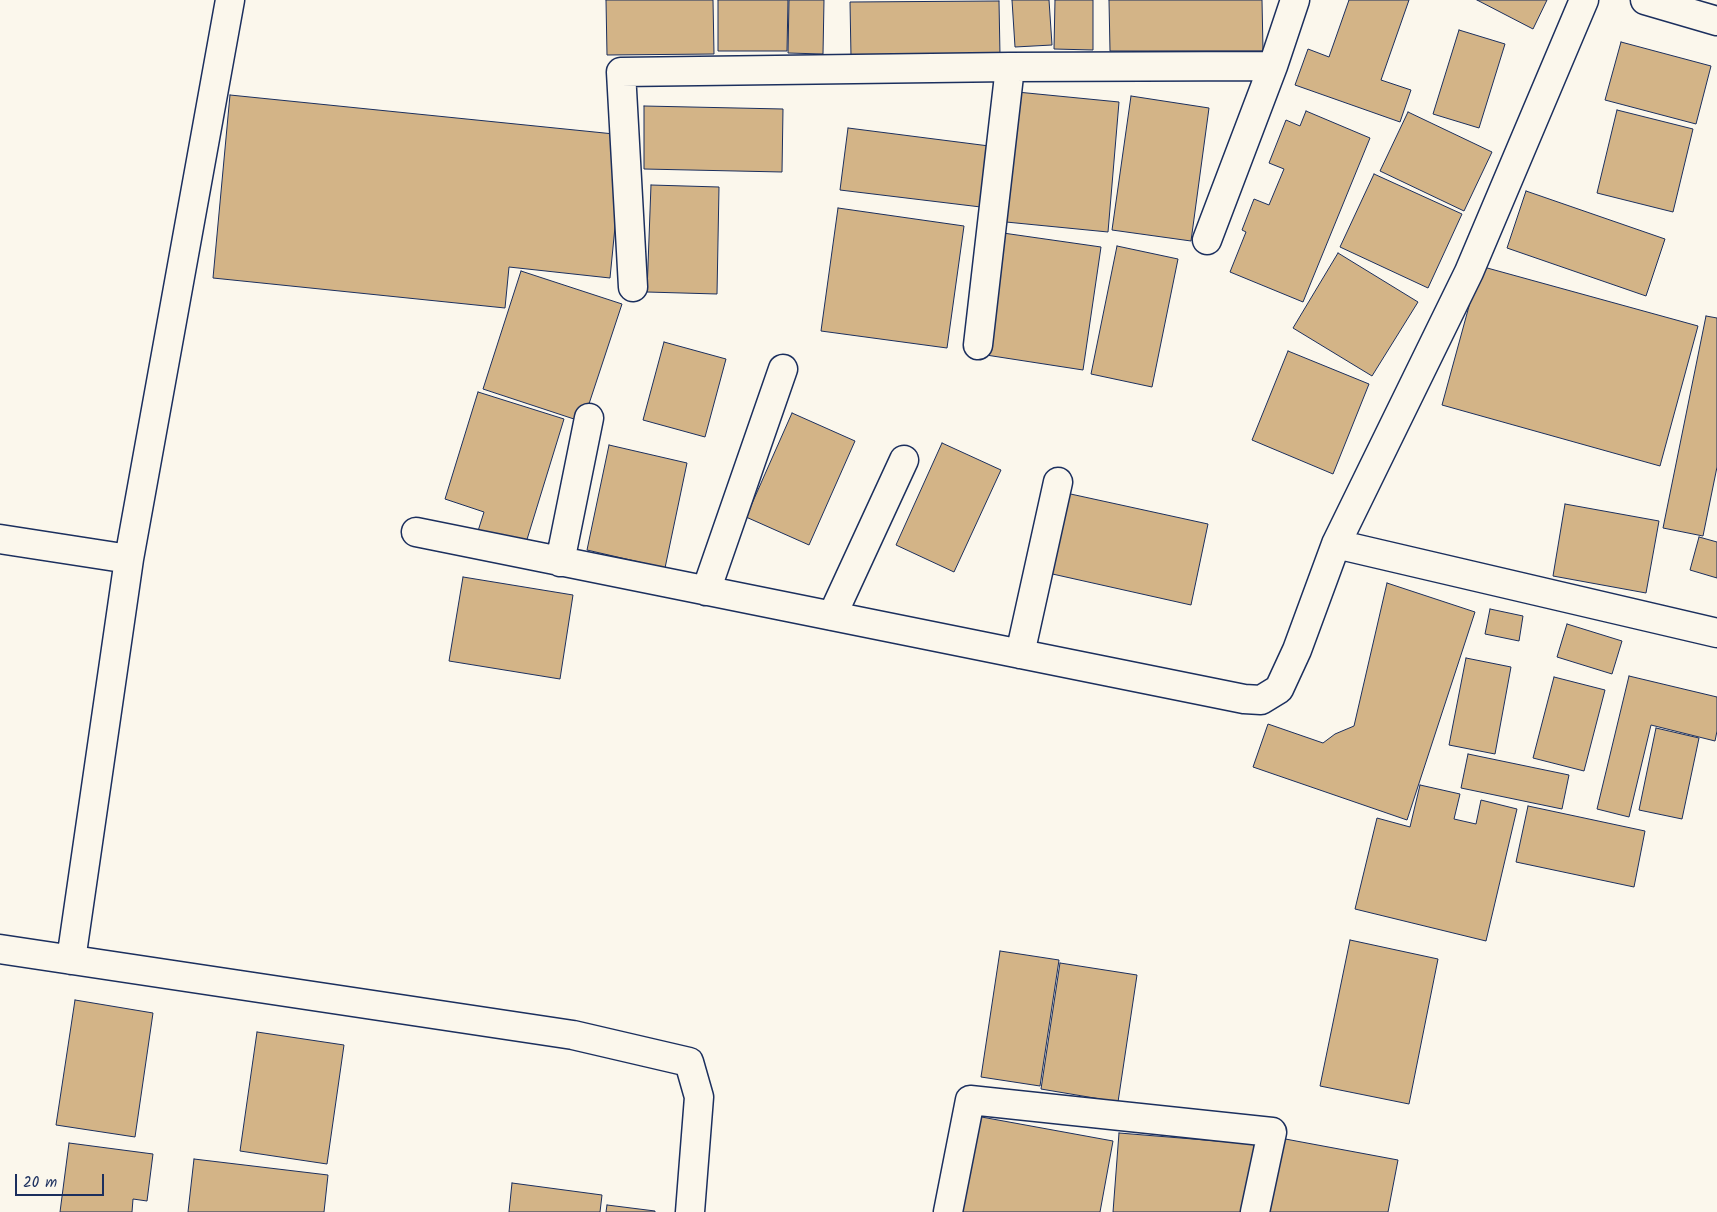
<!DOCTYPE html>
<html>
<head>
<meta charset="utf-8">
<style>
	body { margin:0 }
	#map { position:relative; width:1717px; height:1212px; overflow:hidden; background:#fbf7ec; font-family:Kalam,sans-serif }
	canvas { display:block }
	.scale { position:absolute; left:15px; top:1174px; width:89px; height:22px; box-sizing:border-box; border:2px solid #1b2f5e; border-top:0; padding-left:6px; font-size:15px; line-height:18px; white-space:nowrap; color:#1b2f5e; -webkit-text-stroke:4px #fbf7ec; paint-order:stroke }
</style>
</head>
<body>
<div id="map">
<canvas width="1717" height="1212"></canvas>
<div class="scale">20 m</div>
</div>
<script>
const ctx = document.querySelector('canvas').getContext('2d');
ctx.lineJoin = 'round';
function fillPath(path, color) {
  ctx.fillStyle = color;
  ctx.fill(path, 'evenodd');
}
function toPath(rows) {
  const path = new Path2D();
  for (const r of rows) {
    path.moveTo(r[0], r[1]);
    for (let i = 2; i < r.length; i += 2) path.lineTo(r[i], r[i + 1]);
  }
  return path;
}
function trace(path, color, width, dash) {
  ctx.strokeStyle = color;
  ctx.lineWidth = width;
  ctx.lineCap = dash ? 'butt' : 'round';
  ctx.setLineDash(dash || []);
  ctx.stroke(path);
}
const building = toPath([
	[606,0,713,0,714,54,607,55,606,0],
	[718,0,788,0,787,51,718,51,718,0],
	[789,0,824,0,823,54,788,53,789,0],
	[1012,0,1049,0,1052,45,1015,47,1012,0],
	[1055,0,1093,0,1093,50,1054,49,1055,0],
	[1109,0,1262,0,1263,51,1110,51,1109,0],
	[1349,0,1409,0,1381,80,1411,90,1400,122,1295,85,1308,49,1329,57,1349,0],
	[1477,0,1547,0,1533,29,1477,0],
	[999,1,1000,55,851,57,850,2,999,1],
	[1459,30,1505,44,1479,128,1433,114,1459,30],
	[1621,42,1711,66,1696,124,1605,100,1621,42],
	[1017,92,1119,102,1108,232,1006,222,1017,92],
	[230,95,624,135,610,278,509,267,505,308,213,278,230,95],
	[1131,96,1209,108,1191,241,1112,230,1131,96],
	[644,106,783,109,782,172,644,169,644,106],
	[1617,110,1693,129,1673,212,1597,193,1617,110],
	[1306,111,1370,138,1303,302,1230,272,1246,232,1242,230,1254,199,1269,205,1284,169,1269,163,1286,120,1300,126,1306,111],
	[1408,112,1492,152,1464,211,1380,171,1408,112],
	[848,128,997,147,989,208,840,190,848,128],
	[1374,174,1462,214,1428,288,1340,247,1374,174],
	[651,185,719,187,717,294,647,292,651,185],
	[1526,191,1665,239,1646,296,1507,248,1526,191],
	[838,208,964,226,947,348,821,331,838,208],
	[1003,233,1101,247,1083,370,986,355,1003,233],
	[1117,246,1178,259,1152,387,1091,374,1117,246],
	[1338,253,1418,302,1372,376,1293,328,1338,253],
	[1480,266,1698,326,1660,466,1442,405,1480,266],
	[521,271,622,304,583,422,483,389,521,271],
	[1706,316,1717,318,1717,467,1703,536,1663,528,1706,316],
	[664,342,726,359,705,437,643,420,664,342],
	[1288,351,1369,384,1333,474,1252,440,1288,351],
	[478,392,564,419,525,546,478,531,484,512,445,499,478,392],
	[792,413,855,441,809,545,746,517,792,413],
	[942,443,1001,470,954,572,896,545,942,443],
	[609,445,687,463,665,568,587,550,609,445],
	[1066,493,1208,524,1191,605,1048,573,1066,493],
	[1565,504,1659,521,1646,593,1553,576,1565,504],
	[1699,537,1717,542,1717,578,1690,570,1699,537],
	[463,577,573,595,560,679,449,661,463,577],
	[1387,583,1475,612,1407,820,1253,767,1268,724,1323,743,1335,734,1354,726,1387,583],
	[1490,609,1523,616,1519,641,1485,634,1490,609],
	[1567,624,1622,641,1612,674,1557,657,1567,624],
	[1466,658,1511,667,1495,754,1449,745,1466,658],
	[1629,676,1717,697,1717,731,1715,741,1651,725,1629,817,1597,809,1629,676],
	[1554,677,1605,690,1584,771,1533,758,1554,677],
	[1656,728,1699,738,1682,819,1639,810,1656,728],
	[1468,754,1569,775,1562,809,1461,788,1468,754],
	[1420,785,1460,794,1454,819,1476,824,1481,800,1517,809,1486,941,1355,909,1377,818,1410,827,1420,785],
	[1528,806,1645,831,1634,887,1516,862,1528,806],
	[1350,940,1438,959,1409,1104,1320,1086,1350,940],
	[1000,951,1059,960,1040,1086,981,1077,1000,951],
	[1060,963,1137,975,1118,1102,1041,1089,1060,963],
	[75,1000,153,1013,135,1137,56,1125,75,1000],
	[257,1032,344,1045,327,1164,240,1151,257,1032],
	[976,1116,1113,1141,1100,1212,959,1212,976,1116],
	[1119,1133,1254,1144,1249,1212,1113,1212,1119,1133],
	[1280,1138,1398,1160,1388,1212,1267,1212,1280,1138],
	[69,1143,153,1154,147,1201,133,1199,132,1212,60,1212,69,1143],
	[194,1159,328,1175,324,1212,188,1212,194,1159],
	[512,1183,602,1195,600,1212,509,1212,512,1183],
	[607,1205,655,1211,655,1212,606,1212,607,1205]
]);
fillPath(building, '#d3b487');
trace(building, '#1b2f5e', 1);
const minor = toPath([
	[1645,0,1717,21],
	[1207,240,1273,66,1295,0],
	[633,287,621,72,1010,67,1273,66],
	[978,345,1010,67],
	[416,532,1244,699,1261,700,1279,689,1297,650,1336,544,1469,272,1584,0],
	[0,539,129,559],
	[1336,544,1717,633],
	[560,562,589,418],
	[706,591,783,369],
	[832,616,904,460],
	[1020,654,1058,482],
	[0,949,573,1035,689,1062,699,1097,690,1212],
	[71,960,129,559,230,0],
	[948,1212,970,1100,1272,1132,1255,1212]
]);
trace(minor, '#1b2f5e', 31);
trace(minor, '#fbf7ec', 28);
</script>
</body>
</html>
